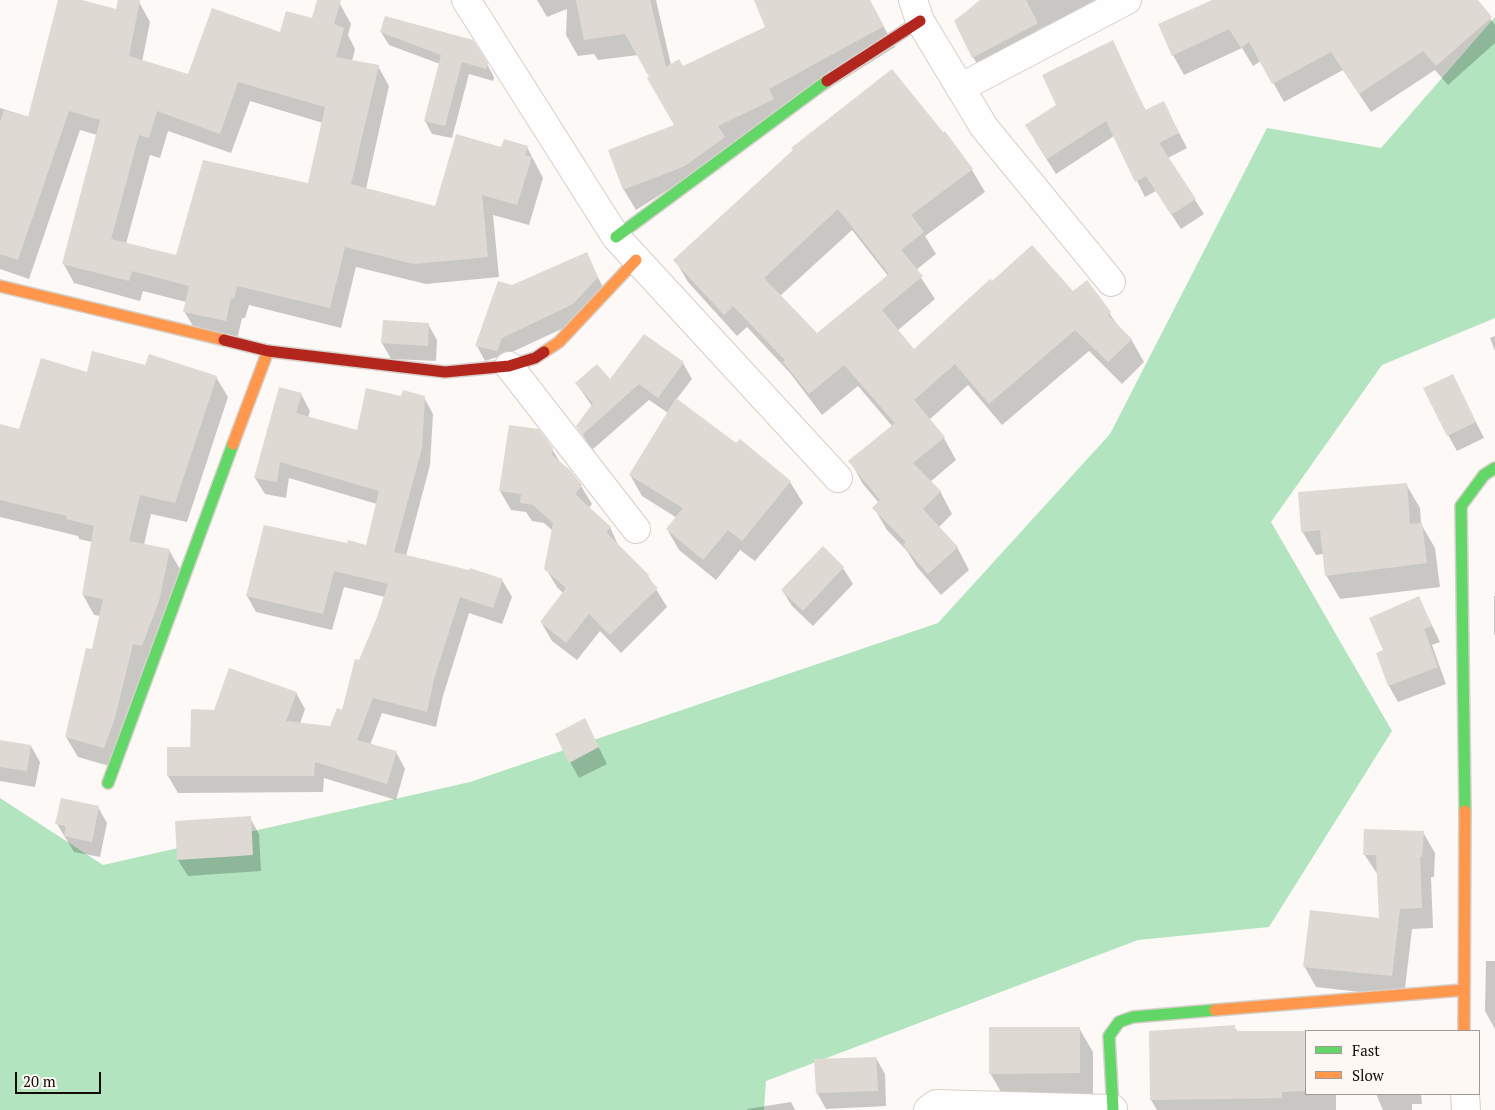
<!DOCTYPE html>
<html>
<head>
<meta charset="utf-8">
<style>
	body { margin:0 }
	#map { position:relative; width:1495px; height:1110px; overflow:hidden; background:#fcf9f6; font-family:"PT Serif",serif }
	canvas { display:block }
	.legend { position:absolute; left:1305px; top:1030px; width:175px; height:65px; box-sizing:border-box; background:#fef8f4; border:1px solid #a09994; margin:0; padding:6px 9px; list-style:none; font-size:15px; color:#130b05 }
	.legend li { display:flex; align-items:center; gap:10px; height:25px }
	.legend b { width:25px; border:1px solid #a09994 }
	.scale { position:absolute; left:15px; top:1072px; width:86px; height:22px; box-sizing:border-box; border:2px solid #130b05; border-top:0; padding-left:6px; font-size:15px; line-height:18px; white-space:nowrap; color:#130b05; -webkit-text-stroke:4px #fef8f4; paint-order:stroke }
</style>
</head>
<body>
<div id="map">
<canvas width="1495" height="1110"></canvas>
<ul class="legend">
<li><b style="height:6px;background:#63d668"></b>Fast</li>
<li><b style="height:6px;background:#ff974d"></b>Slow</li>
</ul>
<div class="scale">20 m</div>
</div>
<script>
const ctx = document.querySelector('canvas').getContext('2d');
ctx.lineJoin = 'round';
function fillPath(path, color) {
  ctx.fillStyle = color;
  ctx.fill(path, 'evenodd');
}
function toPath(rows) {
  const path = new Path2D();
  for (const r of rows) {
    path.moveTo(r[0], r[1]);
    for (let i = 2; i < r.length; i += 2) path.lineTo(r[i], r[i + 1]);
  }
  return path;
}
function trace(path, color, width, dash) {
  ctx.strokeStyle = color;
  ctx.lineWidth = width;
  ctx.lineCap = dash ? 'butt' : 'round';
  ctx.setLineDash(dash || []);
  ctx.stroke(path);
}
fillPath(toPath([
	[1495,17,1495,318,1382,365,1271,522,1392,731,1269,927,1138,940,766,1081,764,1110,0,1110,0,798,103,865,470,782,938,623,1110,434,1267,128,1381,148]
]), '#b2e4bf');
fillPath(toPath([
	[60,0,77,0,117,10,119,0,139,2,150,22,142,62,189,76,313,20,319,0,340,4,351,24,348,35,355,49,352,61,378,66,389,86,366,189,436,207,502,149,527,147,543,178,529,225,493,215,499,277,426,284,356,267,341,328,249,305,245,318,242,318,237,340,196,331,184,311,186,302,143,291,140,301,74,283,63,263,97,135,80,130,29,279,0,269,0,108,29,117],
	[250,101,323,123,309,184,177,257,126,244,150,155,160,158,168,131,231,153],
	[537,0,656,0,671,65,683,68,767,28,756,0,869,0,895,47,636,210,624,190,609,151,676,126,638,55,598,60,594,54,578,56,566,35,567,9,547,17],
	[982,0,1109,0,1041,28,1048,42,984,76,973,57],
	[1214,0,1476,0,1495,25,1495,43,1448,85,1435,70,1371,112,1343,70,1284,102,1261,61,1253,66,1242,48,1184,75,1173,55],
	[381,32,487,64,494,77,493,81,469,74,452,138,432,134,425,121,440,64,389,45],
	[1112,42,1146,111,1163,102,1187,148,1168,158,1204,214,1181,229,1156,191,1145,197,1114,136,1056,174,1035,141,1058,105],
	[944,132,972,170,985,192,925,236,936,254,916,270,935,299,897,331,913,351,992,283,1073,292,1087,282,1119,327,1131,339,1144,362,1122,384,1089,351,1002,425,968,385,929,420,944,438,956,460,930,482,940,491,952,514,938,528,957,547,969,570,941,595,917,567,907,551,887,530,874,508,879,503,863,484,850,461,892,426,858,386,822,415,790,373,747,327,737,336,688,282,675,260],
	[852,230,888,276,817,335,780,296],
	[586,254,606,293,581,320,510,353,485,361,477,346,512,287],
	[428,324,437,340,436,361,391,359,382,343],
	[1495,336,1495,351,1490,338],
	[683,363,692,379,676,400,737,444,740,441,790,482,803,503,755,561,740,550,716,580,679,550,667,529,677,518,642,496,630,475,668,413,649,400,592,450,577,426,592,406,576,383,610,381],
	[146,366,216,377,228,397,187,522,151,514,144,545,169,550,181,571,116,768,78,757,66,737,93,651,101,616,94,615,83,595,92,542,79,539,78,536,0,517,0,425,20,430,88,373],
	[1452,375,1484,438,1457,451,1448,435],
	[301,394,310,411,308,418,358,431,402,397,424,397,433,414,430,465,406,556,502,580,512,597,502,624,469,613,443,696,436,727,382,713,370,745,396,752,405,769,396,800,324,778,323,792,178,793,168,776,168,748,191,748,215,711,296,693,305,709,300,724,331,727,342,712,385,597,344,587,332,630,256,612,247,596,348,545,367,546,377,504,289,478,286,498,265,494,255,478],
	[510,427,552,449,561,464,581,486,592,504,589,508,610,527,619,547,648,576,667,607,621,653,600,631,577,660,552,641,541,622,564,594,557,587,546,569,553,531,544,523,532,521,526,512,511,510,500,491],
	[1406,484,1420,508,1421,524,1435,548,1440,587,1340,599,1326,575,1324,554,1316,555,1302,531],
	[823,548,843,568,853,584,813,626,792,606,782,590],
	[1494,596,1495,596,1495,636,1494,634],
	[1419,598,1440,642,1432,645,1446,684,1398,702,1389,686,1377,654,1385,651],
	[593,736,607,764,579,778,570,762],
	[0,742,31,746,40,762,35,787,0,781],
	[98,807,107,823,100,857,74,852,57,824],
	[250,818,259,834,261,871,188,876,178,860],
	[1423,832,1435,853,1434,877,1431,877,1433,928,1412,929,1404,997,1316,987,1304,966,1381,919,1378,875,1364,854],
	[1486,961,1495,961,1495,1029,1485,1011],
	[1234,1027,1238,1032,1306,1032,1306,1094,1336,1094,1336,1110,1157,1110,1151,1100],
	[1079,1028,1093,1052,1093,1097,1004,1097,990,1073],
	[876,1058,885,1074,886,1106,826,1109,817,1093,816,1060],
	[1376,1094,1421,1094,1422,1104,1412,1104,1412,1110,1383,1110],
	[791,1102,795,1110,747,1110,747,1109]
]), '#0003');
fillPath(toPath([
	[58,0,82,0,116,9,118,0,140,0,129,56,188,74,212,8,280,32,286,11,312,18,317,0,341,0,334,24,344,28,336,57,379,65,351,184,435,206,456,134,501,147,504,139,528,146,525,155,532,157,517,205,482,195,488,257,414,264,345,247,330,308,237,286,234,299,231,298,226,321,183,312,189,286,132,271,129,281,62,264,100,120,69,111,18,260,0,254,0,122,4,110,28,117],
	[238,82,325,107,308,183,203,160,176,255,111,239,139,135,149,138,157,111,220,134],
	[576,0,650,0,666,67,679,59,683,66,765,27,754,0,870,0,884,26,769,89,774,99,718,126,725,137,685,166,623,190,608,150,674,125,647,78,649,77,625,34,584,40],
	[980,0,1026,0,1038,23,972,58,954,21],
	[1212,0,1478,0,1492,17,1436,66,1423,51,1359,94,1331,52,1272,84,1249,42,1241,48,1229,29,1172,56,1158,24],
	[385,16,473,40,488,63,486,69,462,62,445,126,424,121,441,55,380,32],
	[1113,40,1145,110,1164,101,1179,133,1159,143,1196,199,1171,215,1146,176,1135,182,1106,121,1047,159,1025,125,1056,105,1042,75],
	[892,69,943,132,945,131,973,169,911,215,924,232,901,250,923,276,882,310,914,349,990,279,992,281,1032,245,1073,291,1087,280,1111,312,1108,315,1132,339,1108,362,1075,330,989,404,955,364,914,400,945,437,913,463,941,491,923,509,958,547,928,574,903,545,906,542,872,508,880,500,848,461,895,423,844,365,809,394,783,362,785,360,733,306,724,315,673,260,793,150,791,148],
	[838,209,889,274,817,333,764,278],
	[587,252,598,277,573,304,502,338,497,351,475,346,498,281,512,285],
	[383,320,429,323,428,346,381,343],
	[644,334,684,362,658,398,639,384,582,435,576,426,593,403,575,383,597,364,610,379],
	[92,351,145,365,149,354,217,376,175,503,140,495,129,541,170,549,159,601,142,646,133,644,115,718,104,748,65,737,86,648,92,649,103,599,82,595,94,526,66,519,67,516,0,500,0,424,19,429,41,358,87,372],
	[1453,374,1476,422,1447,436,1423,388],
	[279,387,302,393,296,413,357,430,366,388,401,396,403,390,425,396,422,448,394,552,469,570,470,568,503,579,493,608,460,597,434,679,427,712,373,698,357,740,397,751,387,784,315,762,314,776,167,776,167,747,190,747,191,709,214,710,229,668,297,692,286,721,330,726,337,708,342,710,355,659,359,660,377,617,388,584,334,571,323,614,246,596,264,525,347,543,348,540,366,545,379,491,280,462,277,482,254,478],
	[676,398,736,443,740,439,791,481,742,541,728,530,703,560,666,529,683,508,629,475],
	[509,425,539,429,553,448,552,455,570,470,582,485,575,494,611,527,606,532,649,575,647,577,658,588,610,635,589,614,566,643,540,622,566,588,544,569,553,523,533,505,520,503,521,494,499,491],
	[1407,483,1410,524,1422,523,1427,563,1325,576,1320,530,1301,532,1298,492],
	[823,546,844,567,803,611,781,590],
	[1419,596,1432,626,1424,629,1438,667,1388,686,1376,653,1383,650,1369,618],
	[585,718,599,747,569,763,555,734],
	[0,740,31,745,27,771,0,767],
	[61,798,99,806,92,842,64,836,66,826,55,824],
	[251,816,253,855,177,860,175,821],
	[1364,829,1424,831,1422,857,1420,857,1422,908,1400,909,1392,976,1303,967,1310,910,1379,918,1376,855,1363,855],
	[1235,1025,1235,1031,1306,1031,1306,1091,1282,1092,1282,1098,1150,1100,1149,1031],
	[989,1027,1080,1027,1080,1073,989,1074],
	[876,1057,878,1091,816,1093,814,1059]
]), '#dfd9d3');
const street = toPath([
	[466,0,616,237,838,478],
	[913,0,920,21,984,127,1111,282],
	[960,88,1127,0],
	[509,366,636,529],
	[1465,1094,1466,1110],
	[928,1110,936,1104,1113,1109]
]);
const fast = toPath([
	[616,237,827,81],
	[108,783,233,444],
	[1465,811,1461,506,1484,475,1495,468],
	[1113,1110,1109,1036,1119,1022,1133,1017,1215,1010]
]);
const slow = toPath([
	[0,286,224,340],
	[544,352,559,342,636,260],
	[233,444,268,351],
	[1215,1010,1463,990],
	[1464,1031,1465,811]
]);
const jam = toPath([
	[827,81,920,21],
	[224,340,268,351,445,372,509,366,535,358,544,352]
]);
trace(street, '#d6cfca', 30);
trace(fast, '#d6cfca', 14);
trace(slow, '#d6cfca', 14);
trace(jam, '#d6cfca', 14);
trace(street, '#fffefe', 28);
trace(fast, '#63d668', 11);
trace(slow, '#ff974d', 11);
trace(jam, '#b3261e', 11);
</script>
</body>
</html>
